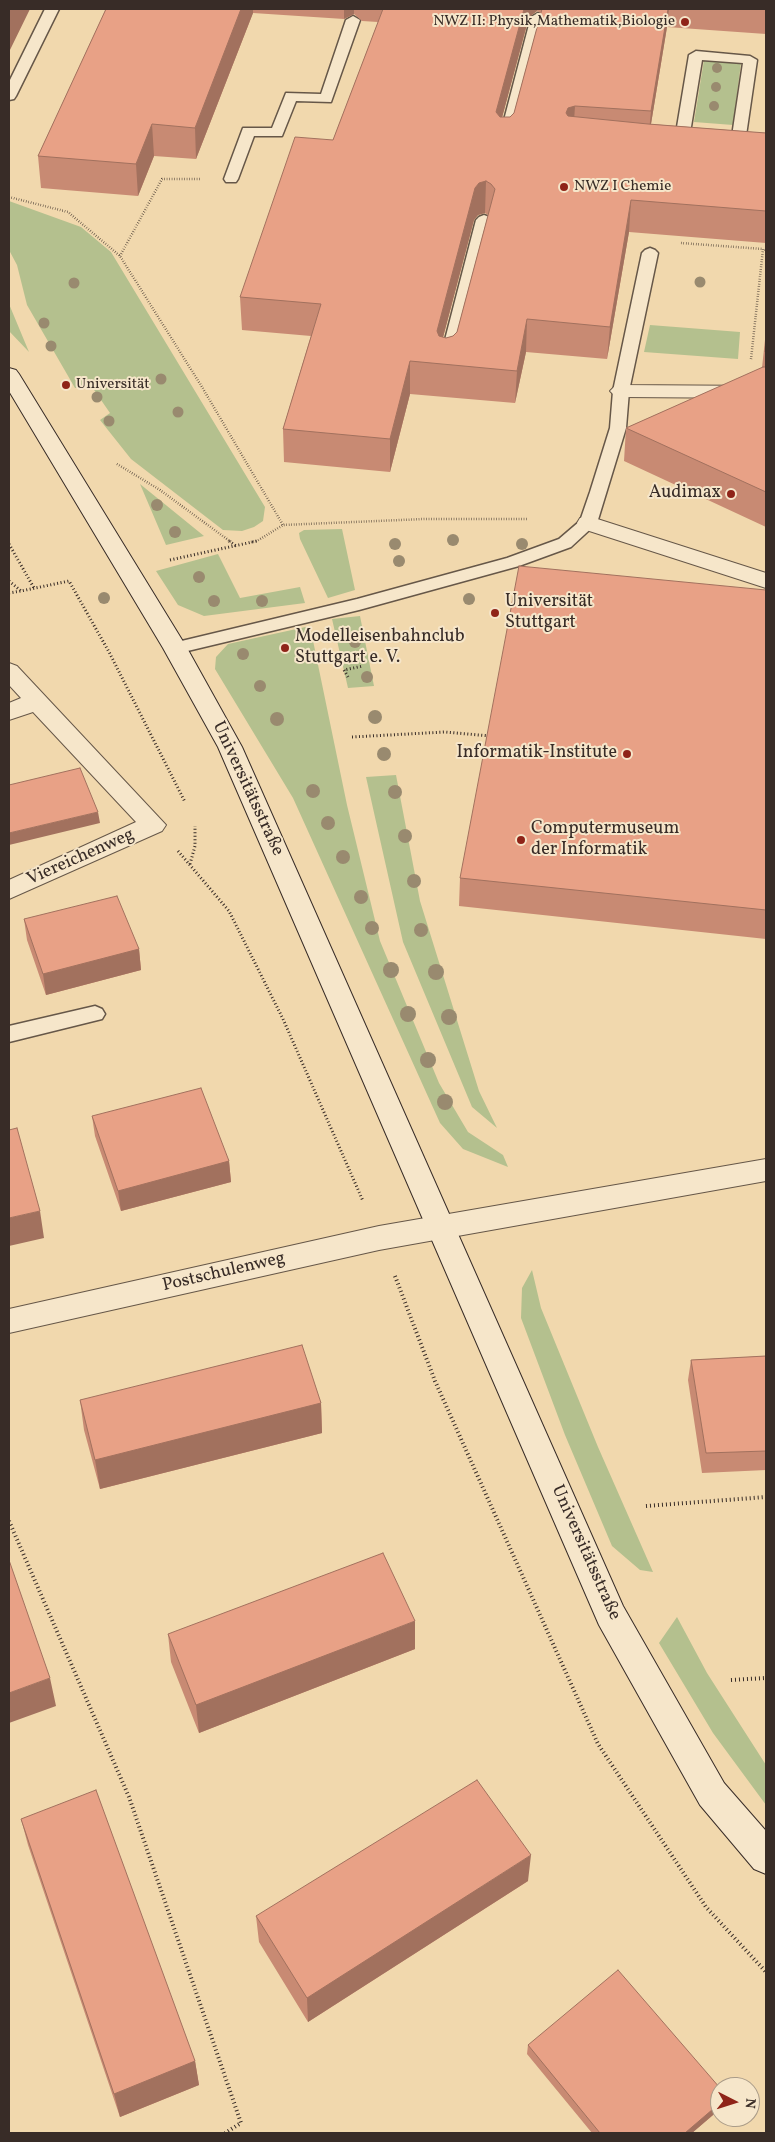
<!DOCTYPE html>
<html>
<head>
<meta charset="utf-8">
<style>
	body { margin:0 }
	#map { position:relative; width:775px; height:2142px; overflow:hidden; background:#f1d8ad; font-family:Vollkorn,serif }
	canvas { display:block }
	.frame { position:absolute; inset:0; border:10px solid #382c27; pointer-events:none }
	.north { position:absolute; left:710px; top:2077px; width:50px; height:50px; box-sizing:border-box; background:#f6e6ca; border:1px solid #aa9c89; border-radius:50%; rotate:95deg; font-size:14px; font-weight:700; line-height:20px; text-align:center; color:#382c27 }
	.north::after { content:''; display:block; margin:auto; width:18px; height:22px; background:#8f2418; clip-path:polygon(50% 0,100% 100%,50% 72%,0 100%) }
</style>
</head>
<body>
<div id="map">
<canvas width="775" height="2142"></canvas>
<div class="frame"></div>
<div class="north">N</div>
</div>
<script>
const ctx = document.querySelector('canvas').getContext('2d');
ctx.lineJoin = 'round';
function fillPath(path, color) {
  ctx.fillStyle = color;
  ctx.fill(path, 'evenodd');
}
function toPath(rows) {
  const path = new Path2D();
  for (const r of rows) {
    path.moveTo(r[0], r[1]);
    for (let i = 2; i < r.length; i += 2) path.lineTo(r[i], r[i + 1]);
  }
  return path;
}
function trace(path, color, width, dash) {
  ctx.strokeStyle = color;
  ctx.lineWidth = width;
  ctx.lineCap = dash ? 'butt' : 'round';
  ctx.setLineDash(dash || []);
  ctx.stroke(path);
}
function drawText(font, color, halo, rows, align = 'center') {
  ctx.font = font + ' Vollkorn,serif';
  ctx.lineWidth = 4;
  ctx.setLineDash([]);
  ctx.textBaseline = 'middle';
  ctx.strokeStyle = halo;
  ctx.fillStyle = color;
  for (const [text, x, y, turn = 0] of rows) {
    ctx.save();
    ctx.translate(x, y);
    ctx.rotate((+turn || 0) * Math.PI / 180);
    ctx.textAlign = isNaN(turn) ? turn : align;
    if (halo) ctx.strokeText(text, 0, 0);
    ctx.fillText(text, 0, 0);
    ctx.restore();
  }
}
fillPath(toPath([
	[704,60,741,63,733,125,694,122],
	[9,201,81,227,111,252,265,507,263,521,254,527,242,531,223,530,131,459,100,420,110,413,92,387,75,388,27,305,17,265,9,250],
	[9,304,29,352,9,331],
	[650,325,740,332,738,359,644,352],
	[140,484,204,536,166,545],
	[342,529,355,590,328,598,300,539,299,533,304,530],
	[218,554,240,598,300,587,305,603,204,616,178,605,156,571],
	[360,616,374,686,348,688,332,619],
	[310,626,347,805,380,941,439,1083,468,1132,503,1155,508,1167,463,1149,440,1123,293,798,215,669,216,657,228,644],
	[396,775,420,901,479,1091,497,1128,472,1107,403,942,366,777],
	[532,1270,541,1308,598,1447,653,1572,640,1570,612,1546,565,1435,521,1318,522,1288],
	[677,1617,707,1673,766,1765,766,1805,713,1733,659,1643]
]), '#b4c08e');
const lane = toPath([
	[45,9,59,9,16,96,14,99,9,100,9,82,45,9],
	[538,13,545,17,512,143,510,146,500,146,498,143,531,17,538,13],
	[353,16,360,20,331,102,296,101,282,136,254,136,238,179,236,182,226,182,224,179,243,128,272,128,286,93,321,94,346,20,353,16],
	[696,51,750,56,757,60,743,156,741,159,736,160,731,159,729,156,743,63,702,60,687,151,685,154,680,155,675,154,673,151,689,55,696,51],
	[484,215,489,217,492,220,455,363,453,366,441,366,439,363,476,220,479,217,484,215],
	[650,248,655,250,658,253,629,391,626,428,597,523,571,547,519,566,359,610,175,654,169,652,166,648,169,644,357,599,507,558,559,539,580,521,590,492,610,428,613,391,642,253,645,250,650,248],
	[95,1006,102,1009,105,1014,102,1019,9,1042,9,1026,95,1006]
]);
const street = toPath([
	[621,385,766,386,766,398,621,397,614,395,610,391,614,387,621,385],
	[588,516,766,573,766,588,580,528,577,523,580,518,588,516],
	[9,663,17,666,166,825,162,831,9,899,9,880,136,822,33,712,9,720,9,703,21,698,9,685,9,663],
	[766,1159,766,1181,379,1250,9,1333,9,1309,379,1226,766,1159]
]);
const secondary = toPath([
	[9,368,16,370,19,374,187,648,242,747,623,1606,724,1783,766,1831,766,1874,754,1869,700,1805,599,1625,218,747,163,648,9,391,9,368]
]);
trace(lane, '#665748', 3);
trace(street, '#665748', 2);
trace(secondary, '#382c27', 2);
trace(toPath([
	[9,197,68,212,120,256,202,387,283,525],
	[681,243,763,249],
	[120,256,162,179,200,179],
	[751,359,763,249,766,250],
	[117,464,160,490,231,542],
	[251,542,257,541,283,525,424,519,527,519]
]), '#382c27', 2.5, [0.5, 2]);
trace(toPath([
	[229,541,236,546],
	[9,544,34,588],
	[170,560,257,541],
	[9,581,21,591,69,581,109,652,185,802],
	[9,593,21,591],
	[348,677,344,670,363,666],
	[352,737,445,732,490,736],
	[178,851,229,911,283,1019,363,1201],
	[190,864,195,846,195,826]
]), '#382c27', 3, [1, 2.5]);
trace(toPath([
	[395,1276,435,1381,598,1744,706,1907,766,1972],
	[646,1506,766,1497],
	[9,1521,129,1797,241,2123,225,2133],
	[731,1680,766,1678]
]), '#382c27', 4, [1, 3]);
fillPath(lane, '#f6e6ca');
fillPath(street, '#f6e6ca');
fillPath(secondary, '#f6e6ca');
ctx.fillStyle = '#998a6f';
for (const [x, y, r] of [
	[717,68,5],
	[716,87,5],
	[714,106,5],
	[700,282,5.5],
	[74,283,5.5],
	[44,323,5.5],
	[51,346,5.5],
	[161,379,5.5],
	[97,397,5.5],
	[178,412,5.5],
	[109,421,5.5],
	[157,505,6],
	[175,532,6],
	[453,540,6],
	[395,544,6],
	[522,544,6],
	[399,561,6],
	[199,577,6],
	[104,598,6],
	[469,599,6],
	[214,601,6],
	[262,601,6],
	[355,642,6],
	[243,654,6],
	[367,677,6],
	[260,686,6],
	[375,717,7],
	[277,719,7],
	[384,754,7],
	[313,791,7],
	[395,792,7],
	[328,823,7],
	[405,836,7],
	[343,857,7],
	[414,881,7],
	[361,897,7],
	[372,928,7],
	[421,930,7],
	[391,970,8],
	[436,972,8],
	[408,1014,8],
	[449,1017,8],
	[428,1060,8],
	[445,1102,8]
]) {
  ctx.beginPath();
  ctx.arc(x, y, r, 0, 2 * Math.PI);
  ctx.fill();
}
fillPath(toPath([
	[106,9,766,9,766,34,667,27,651,124,766,133,766,243,629,232,607,359,526,352,515,403,410,394,390,472,284,462,283,429,311,336,242,330,240,297,333,140,378,22,362,21,354,14,344,19,253,13,196,159,154,156,138,196,41,188,38,156],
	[537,11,541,13,514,113,510,117,502,117,529,17],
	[485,213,488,215,457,332,453,336,446,338,443,337,474,220,478,215],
	[766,330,766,527,624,461,626,428,762,368],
	[766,590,766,939,459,906,460,878],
	[24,919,139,949,141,970,46,995,27,940],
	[92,1116,229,1161,231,1182,121,1211,95,1136],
	[766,1356,766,1470,702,1473,688,1380,691,1360],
	[80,1400,321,1403,322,1433,100,1489,84,1430],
	[168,1634,415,1649,199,1733,171,1662],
	[21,1819,195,2061,199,2085,120,2117,28,1845],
	[528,1881,308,2022,259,1942,256,1916],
	[528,2045,720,2109,692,2133,592,2133,527,2054]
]), '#c88a73');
fillPath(toPath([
	[10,9,30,9,9,52,9,11],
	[241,9,253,9,253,13,196,159,195,128],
	[344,9,354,9,354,14,344,19],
	[524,9,537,9,537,11,529,17,495,144,496,112],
	[668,9,669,9,667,27,648,142,651,111],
	[575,106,573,137,566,113,568,108],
	[152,124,154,156,138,196,136,164],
	[486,181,485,213,478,215,474,220,436,364,437,331,475,188,479,183],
	[631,200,629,232,607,359,610,327],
	[527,319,526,352,515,403,517,371],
	[410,361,410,394,390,472,390,439],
	[98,812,100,823,9,845,9,833],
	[139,949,141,970,46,995,43,974],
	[229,1161,231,1182,121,1211,118,1191],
	[40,1211,44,1238,9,1246,9,1218],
	[321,1403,322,1433,100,1489,95,1460],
	[415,1621,415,1649,199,1733,196,1705],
	[50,1678,56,1706,9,1723,9,1693],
	[531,1855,528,1881,308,2022,307,1998],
	[195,2061,199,2085,120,2117,114,2094],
	[720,2103,720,2109,692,2133,685,2133]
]), '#a2715e');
const building = toPath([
	[106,9,241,9,195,128,152,124,136,164,38,156,106,9],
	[383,9,524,9,496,112,500,117,510,117,514,113,542,9,668,9,651,111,575,106,568,108,566,113,568,116,648,124,766,133,766,211,631,200,610,327,527,319,517,371,410,361,390,439,283,429,321,304,240,297,295,137,333,140,383,9],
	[486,181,491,184,495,189,457,332,453,336,446,338,439,336,437,331,475,188,479,183,486,181],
	[766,339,766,352,765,352,766,339],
	[763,367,766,367,766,492,626,428,763,367],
	[519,566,766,590,766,910,460,878,519,566],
	[80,768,98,812,9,833,9,785,80,768],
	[117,896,139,949,43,974,24,919,117,896],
	[201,1088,229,1161,118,1191,92,1116,201,1088],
	[17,1128,40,1211,9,1218,9,1130,17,1128],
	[302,1345,321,1403,95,1460,80,1400,302,1345],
	[766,1356,766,1451,706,1453,691,1360,766,1356],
	[383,1553,415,1621,196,1705,168,1634,383,1553],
	[9,1560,50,1678,9,1693,9,1560],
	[477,1780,531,1855,307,1998,256,1916,477,1780],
	[96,1790,195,2061,114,2094,21,1819,96,1790],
	[618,1970,720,2088,720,2103,685,2133,600,2133,528,2045,618,1970]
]);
fillPath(building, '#e8a186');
trace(building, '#a2715e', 1);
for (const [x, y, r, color] of [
	[685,22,5,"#8f2418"],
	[564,187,5,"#8f2418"],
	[66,385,5,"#8f2418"],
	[731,494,5,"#8f2418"],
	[495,613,5,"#8f2418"],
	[285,648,5,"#8f2418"],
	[627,754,5,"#8f2418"],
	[521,840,5,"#8f2418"]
]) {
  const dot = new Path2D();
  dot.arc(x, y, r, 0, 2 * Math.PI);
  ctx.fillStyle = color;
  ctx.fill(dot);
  trace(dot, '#f6e6ca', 2);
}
drawText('15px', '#382c27', '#f6e6ca', [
	["NWZ II: Physik,Mathematik,Biologie",675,22,"right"],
	["NWZ I Chemie",574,187],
	["Universität",76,385]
], 'left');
drawText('18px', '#382c27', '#f6e6ca', [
	["Audimax",721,494,"right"],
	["Universität",505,603],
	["Stuttgart",505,624],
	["Modelleisenbahnclub",295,638],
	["Stuttgart e. V.",295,659],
	["Informatik-Institute",617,754,"right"],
	["Computermuseum",531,830],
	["der Informatik",531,851]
], 'left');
drawText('18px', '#382c27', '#f6e6ca', [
	["Universitätsstraße",247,789,65],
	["Viereichenweg",81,858,-24],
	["Postschulenweg",224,1273,-13],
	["Universitätsstraße",585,1553,66]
]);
</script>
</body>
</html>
